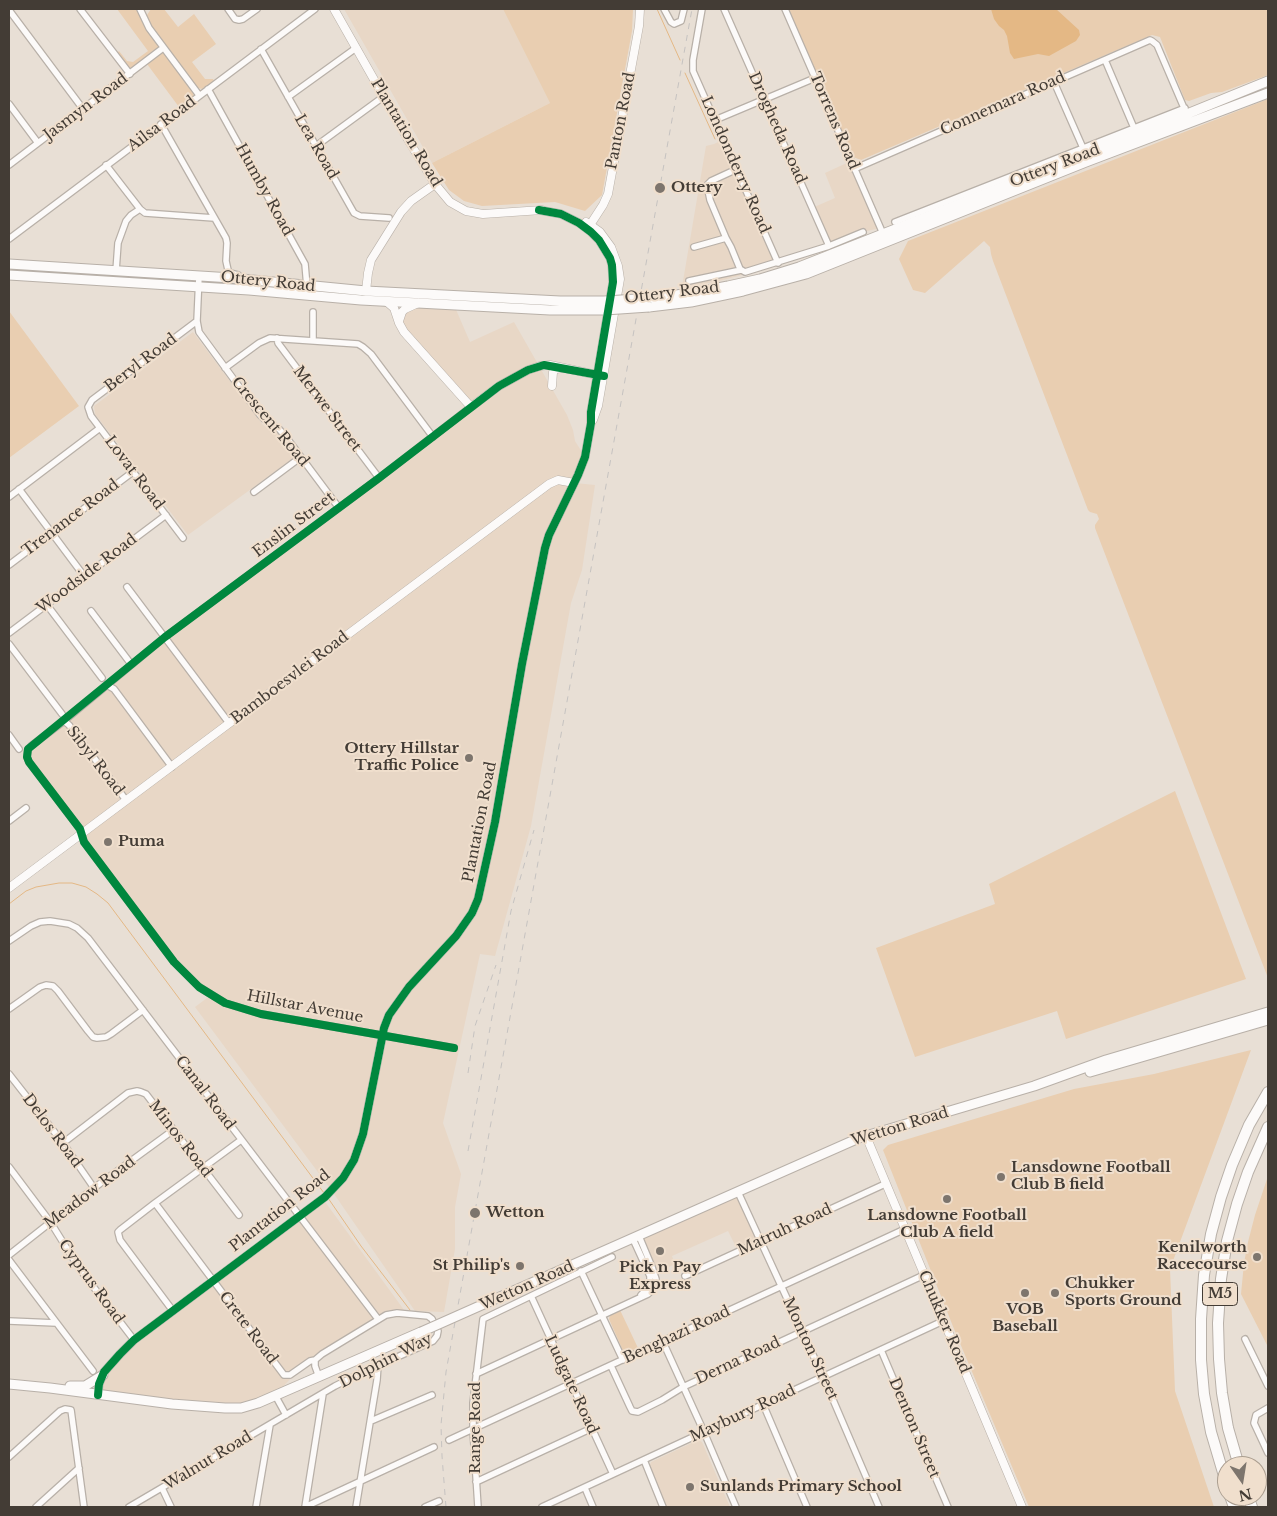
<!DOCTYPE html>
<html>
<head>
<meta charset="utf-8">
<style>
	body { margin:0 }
	#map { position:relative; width:1277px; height:1516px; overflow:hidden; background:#e8dfd5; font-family:"Libre Baskerville",serif }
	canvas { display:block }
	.frame { position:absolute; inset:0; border:10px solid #433c35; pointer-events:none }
	.north { position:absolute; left:1217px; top:1456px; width:50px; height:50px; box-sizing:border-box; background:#f0dfcd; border:1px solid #ab9e90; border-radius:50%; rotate:167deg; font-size:14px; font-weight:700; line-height:20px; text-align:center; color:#433c35 }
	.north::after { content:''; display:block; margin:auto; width:18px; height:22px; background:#7d756d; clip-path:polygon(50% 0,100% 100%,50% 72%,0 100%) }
</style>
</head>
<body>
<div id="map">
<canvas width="1277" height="1516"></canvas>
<div class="frame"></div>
<div class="north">N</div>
</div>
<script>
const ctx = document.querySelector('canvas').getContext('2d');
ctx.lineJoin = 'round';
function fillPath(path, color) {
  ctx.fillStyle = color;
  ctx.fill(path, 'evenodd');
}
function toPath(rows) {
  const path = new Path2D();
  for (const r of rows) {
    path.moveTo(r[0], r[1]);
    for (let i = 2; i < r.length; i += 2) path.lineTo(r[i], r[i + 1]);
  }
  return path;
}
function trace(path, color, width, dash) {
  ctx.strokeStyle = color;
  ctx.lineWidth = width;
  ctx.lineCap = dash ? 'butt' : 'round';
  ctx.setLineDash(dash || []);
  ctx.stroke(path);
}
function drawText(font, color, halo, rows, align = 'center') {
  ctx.font = font + ' "Libre Baskerville",serif';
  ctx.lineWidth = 4;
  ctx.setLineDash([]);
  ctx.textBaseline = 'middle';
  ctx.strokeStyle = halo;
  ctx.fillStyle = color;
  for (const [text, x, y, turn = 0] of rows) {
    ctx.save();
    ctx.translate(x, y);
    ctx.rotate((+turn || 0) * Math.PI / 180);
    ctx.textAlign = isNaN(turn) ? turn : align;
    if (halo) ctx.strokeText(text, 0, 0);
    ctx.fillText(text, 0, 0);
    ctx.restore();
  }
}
fillPath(toPath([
	[344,9,503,9,550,103,432,163],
	[724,139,778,263,773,267,715,282,682,287,706,146,714,144],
	[851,161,880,228,863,232,829,246,812,208,835,198,825,173],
	[454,305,470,342,514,322,567,415,573,430,575,441,585,457,575,483,595,485,582,570,571,603,531,826,495,956,480,954,443,1123,461,1174,455,1207,455,1249,444,1312,415,1311,332,1191,195,1007,211,995,191,980,81,834,27,760,29,747,131,665,471,408,399,323,410,306],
	[193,332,263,425,277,433,295,457,188,535,95,414,94,406],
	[738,1192,760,1241,738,1251,728,1231,672,1256,675,1264,655,1274,639,1236],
	[323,1199,407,1314,381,1317,294,1375,275,1395,251,1406,98,1395,99,1384,120,1354],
	[698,1440,702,1442,730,1507,666,1507,649,1467,651,1462]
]), '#e8d7c6');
fillPath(toPath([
	[117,9,138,9,143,24,158,46,158,49,135,67,132,68,128,67,117,53,119,51,127,61,133,62,148,51],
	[151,9,164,9,178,27,194,14,216,44,192,62,205,79,213,79,214,81,203,89,197,88,151,27,147,15],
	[503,9,633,9,632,31,602,195,585,211,555,202,482,206,464,201,449,190,432,163,550,103],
	[788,9,1268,9,1268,75,1222,92,1211,93,1189,101,1185,100,1160,37,1152,35,861,160,853,157],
	[163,53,166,55,194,93,193,97,179,107,147,64,160,54],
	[1268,99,1268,978,1095,528,1095,525,1099,519,1097,514,1090,512,1088,510,993,261,991,254,990,247,984,241,925,293,913,290,899,259,908,241],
	[9,311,79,406,9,458],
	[1175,791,1246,979,1066,1039,1057,1011,915,1057,876,948,995,904,989,884],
	[1251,1050,1170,1269,1175,1391,1214,1507,1029,1507,954,1329,883,1150,888,1145,1074,1089,1154,1074],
	[1268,1176,1268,1347,1241,1294,1244,1263,1248,1242,1255,1215],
	[620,1310,638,1348,628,1352,623,1351,609,1319,610,1315]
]), '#e9ceb1');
fillPath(toPath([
	[991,9,1056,9,1079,30,1080,35,1076,41,1049,56,1038,54,1014,59,1010,53,1007,36,1004,30,999,26,994,19]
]), '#e4b885');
trace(toPath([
	[657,9,680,60],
	[685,73,715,139],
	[9,904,26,891,36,887,59,883,72,883,86,887,97,894,108,903,324,1193],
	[328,1198,361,1246,410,1310]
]), '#e4b885', 1);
const minor = toPath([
	[80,9,130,74],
	[140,9,149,28,199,95],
	[228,9,235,19,239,20,243,19,257,9],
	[664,9,671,22,674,24,681,21,684,9],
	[702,9,693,60,693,71,778,263],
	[724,9,829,246],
	[785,9,884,236],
	[9,10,83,109],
	[261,49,354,213,360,216,389,218],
	[1105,60,1134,128],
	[1054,82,1083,148],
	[208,89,305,264,307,287],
	[288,97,356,48],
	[9,104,38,143],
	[715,120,815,78],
	[161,124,226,238,227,243,226,261,228,270,230,273,238,275],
	[316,146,383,97],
	[9,165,163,48],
	[106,165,140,209,145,213,214,218],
	[854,169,1150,40,1152,41,1157,45,1187,115],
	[895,222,1185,108],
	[726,238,710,200,707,185,711,181,737,169],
	[9,239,315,9],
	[694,247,726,238,731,247,740,269,745,272,829,246,863,232],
	[116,271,118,243,126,221,131,215,140,209],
	[199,276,197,321,199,332,260,415,264,419,279,429,286,437,339,508],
	[689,281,741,270],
	[313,312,313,341],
	[277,338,278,343,379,478],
	[225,368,259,343,270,338,358,344,363,347,371,354,433,437],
	[19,489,84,576],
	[254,492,301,457],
	[9,497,100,428],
	[183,538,91,416,88,407,92,400,197,321],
	[9,565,134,471],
	[127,587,229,723],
	[47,605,102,678],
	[91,611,131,664],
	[9,633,166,515],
	[9,644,62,714],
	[107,685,114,689,172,767],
	[64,721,69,725,126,800],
	[9,735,19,749],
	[9,821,26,808],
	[9,941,31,926,40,922,50,921,69,924,77,928,88,938,378,1319],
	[9,1009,40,987,46,985,53,986,58,991,88,1031,93,1037,97,1038,106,1037,111,1034,143,1010],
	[454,1048,261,1014,225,1003,199,987,174,962,84,842,80,829,29,762,27,757,28,749,31,746,64,721,165,637,379,478,471,407],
	[9,1074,63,1143,94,1188],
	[63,1143,128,1093,137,1091,141,1092,146,1094,239,1215],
	[9,1167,51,1223,79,1268,134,1340],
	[738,1192,825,1381,879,1507],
	[633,1239,650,1276,650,1280,647,1289,641,1295],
	[9,1255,94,1188,172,1131],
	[9,1260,93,1371],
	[581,1271,623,1360],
	[685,1276,885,1184],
	[531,1296,613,1474],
	[173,1311,120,1240,118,1232,120,1230,155,1203,241,1140],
	[9,1321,56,1323],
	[1245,1339,1268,1386],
	[663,1342,704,1432,736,1507],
	[881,1350,948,1507],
	[315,1360,315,1366,319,1377],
	[611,1366,630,1407,632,1411,638,1412,662,1400,683,1387,924,1275],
	[476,1374,648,1294,653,1289,656,1279,652,1267,639,1236],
	[275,1395,286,1415],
	[763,1404,807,1507],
	[1268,1408,1256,1415,1254,1423,1268,1453],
	[371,1421,432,1395],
	[449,1440,905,1229],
	[9,1457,60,1411,65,1409,71,1410,84,1507],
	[644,1460,663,1507],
	[476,1482,592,1428],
	[162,1488,171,1507],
	[585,1488,593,1507],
	[36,1507,79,1468],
	[129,1507,335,1386,357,1375,433,1341,437,1336,438,1331,432,1319,428,1316,397,1313,386,1315,322,1354,315,1360,310,1361,290,1375,284,1375,155,1203],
	[256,1507,270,1425],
	[305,1507,434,1447],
	[305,1507,323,1394],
	[356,1507,377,1380,378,1365],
	[425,1507,439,1501],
	[478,1507,473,1430,473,1403,483,1319,612,1257],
	[542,1507,943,1321]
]);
const tertiary = toPath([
	[334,9,410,143,435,184,450,202,466,211,483,214,542,210],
	[586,222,600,232,611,247,618,266,620,279,598,406,593,420],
	[586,227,590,225,603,205,608,194,639,26,640,9],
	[366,291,368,273,371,260,401,212,411,201,435,184],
	[387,302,394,308,399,323,404,332,471,407,499,386,528,370,540,366,550,365,602,376],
	[399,321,402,312,405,309,418,303],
	[552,386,553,372,556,369,562,368],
	[9,888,549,484,558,480,574,483],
	[866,1136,1022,1507],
	[98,1395,99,1384,104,1372,120,1354,134,1340,325,1197,343,1178,354,1160,363,1134,384,1028,389,1015,409,987,456,936,472,913,478,899,495,822,522,664,545,548,549,535,578,475,585,457,591,423,591,412,613,282,612,265,610,258,599,240,591,232,579,223,561,214,539,210]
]);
const secondary = toPath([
	[9,264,232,278,366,291,560,301,606,301],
	[9,275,249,290,361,300,550,310,605,310],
	[651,298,692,293,728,286,760,279,799,267,1187,114,1268,81],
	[649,307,691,302,743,291,806,274,1086,162,1268,93],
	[1090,1072,1268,1020],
	[493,1300,859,1138,1034,1086,1106,1060,1268,1012],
	[9,1384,50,1388,172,1404,225,1408,241,1408,258,1403,421,1332],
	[70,1386,85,1386,103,1375]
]);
const motorway = toPath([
	[1239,1466,1228,1428,1222,1393,1219,1359,1218,1323,1221,1279,1227,1241,1237,1204,1248,1172,1268,1127],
	[1227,1486,1211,1432,1204,1394,1201,1360,1201,1319,1204,1275,1211,1234,1221,1197,1232,1165,1249,1125,1268,1092],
	[1230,1496,1234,1507],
	[1248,1496,1252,1507]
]);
trace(minor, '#b8b0a8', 8);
trace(tertiary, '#b8b0a8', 9);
trace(secondary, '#b8b0a8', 11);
trace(motorway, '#b8b0a8', 12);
trace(minor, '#fcfaf9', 5.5);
trace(tertiary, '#fcfaf9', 8);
trace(secondary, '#fcfaf9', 9);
trace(motorway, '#fcfaf9', 10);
trace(toPath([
	[468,1073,475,1026,496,965],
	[468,1151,511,911,534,830],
	[446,1507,442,1456,441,1425,446,1372,692,9]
]), '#c5c2c0', 1, [6, 6]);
const secondaryBridge = toPath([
	[606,301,651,298],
	[605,310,649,307],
	[421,1332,493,1300]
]);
trace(secondaryBridge, '#b8b0a8', 11, []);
trace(secondaryBridge, '#fcfaf9', 9);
trace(toPath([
	[454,1048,261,1014,225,1003,199,987,174,962,84,842,80,829,29,762,27,757,28,749,165,637,379,478,499,386,528,370,544,365,604,376],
	[98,1395,99,1384,104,1372,120,1354,134,1340,325,1197,343,1178,354,1160,363,1134,384,1028,389,1015,409,987,456,936,472,913,478,899,495,822,522,664,545,548,549,535,578,475,585,457,591,423,591,412,613,282,612,265,610,258,599,240,591,232,579,223,561,214,539,210]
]), '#00873e', 8);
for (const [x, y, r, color] of [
	[660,188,6,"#7d756d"],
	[469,758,5,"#7d756d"],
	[108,842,5,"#7d756d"],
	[1001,1177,5,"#7d756d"],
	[947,1199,5,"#7d756d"],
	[475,1213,6,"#7d756d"],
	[660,1251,5,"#7d756d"],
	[1257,1257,5,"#7d756d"],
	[520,1266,5,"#7d756d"],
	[1025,1293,5,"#7d756d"],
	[1055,1293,5,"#7d756d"],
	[690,1487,5,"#7d756d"]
]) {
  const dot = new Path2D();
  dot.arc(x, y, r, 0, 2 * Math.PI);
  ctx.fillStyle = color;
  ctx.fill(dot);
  trace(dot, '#f0dfcd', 2);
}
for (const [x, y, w] of [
	[1220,1294,35]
]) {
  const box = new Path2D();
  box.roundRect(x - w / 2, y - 11.5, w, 23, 4);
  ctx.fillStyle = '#f0dfcd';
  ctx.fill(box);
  trace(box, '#433c35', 1);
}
drawText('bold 14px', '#433c35', null, [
	["M5",1220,1294]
]);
drawText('15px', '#433c35', '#f0dfcd', [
	["Connemara Road",1003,104,-24],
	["Jasmyn Road",86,107,-37],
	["Panton Road",621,121,-79],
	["Torrens Road",834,121,67],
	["Ailsa Road",162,124,-37],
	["Drogheda Road",777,128,66],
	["Plantation Road",406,133,59],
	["Lea Road",316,147,60],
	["Londonderry Road",735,165,66],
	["Ottery Road",1055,166,-21],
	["Humby Road",264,190,61],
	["Ottery Road",268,282,6],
	["Ottery Road",672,293,-7],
	["Beryl Road",141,363,-37],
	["Merwe Street",327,409,53],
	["Crescent Road",270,422,50],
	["Lovat Road",134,473,53],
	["Trenance Road",71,518,-37],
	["Enslin Street",294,525,-37],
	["Woodside Road",87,574,-37],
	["Bamboesvlei Road",290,678,-37],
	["Sibyl Road",95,761,52],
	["Plantation Road",480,822,-79],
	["Hillstar Avenue",305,1007,11],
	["Canal Road",205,1093,53],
	["Wetton Road",900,1127,-17],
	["Delos Road",52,1131,53],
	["Minos Road",180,1139,52],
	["Meadow Road",90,1193,-37],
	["Plantation Road",280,1211,-38],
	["Matruh Road",785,1230,-25],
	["Cyprus Road",91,1282,54],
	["Wetton Road",527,1286,-24],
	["Chukker Road",944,1322,67],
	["Crete Road",248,1328,53],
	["Benghazi Road",677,1335,-25],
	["Monton Street",810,1349,65],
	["Dolphin Way",386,1361,-27],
	["Derna Road",738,1361,-25],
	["Ludgate Road",571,1385,65],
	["Maybury Road",743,1414,-25],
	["Range Road",476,1428,-90],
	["Denton Street",914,1428,67],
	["Walnut Road",208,1461,-31]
]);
drawText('bold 15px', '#433c35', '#f0dfcd', [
	["Ottery",671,188],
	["Ottery Hillstar",459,749,"right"],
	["Traffic Police",459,766,"right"],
	["Puma",118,842],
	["Lansdowne Football",1011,1168],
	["Club B field",1011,1185],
	["Wetton",486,1213],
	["Lansdowne Football",947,1216,"center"],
	["Club A field",947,1233,"center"],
	["Kenilworth",1247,1248,"right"],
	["Racecourse",1247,1265,"right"],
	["St Philip's",510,1266,"right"],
	["Pick n Pay",660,1268,"center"],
	["Express",660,1285,"center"],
	["Chukker",1065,1284],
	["Sports Ground",1065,1301],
	["VOB",1025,1310,"center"],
	["Baseball",1025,1327,"center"],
	["Sunlands Primary School",700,1487]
], 'left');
</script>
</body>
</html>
